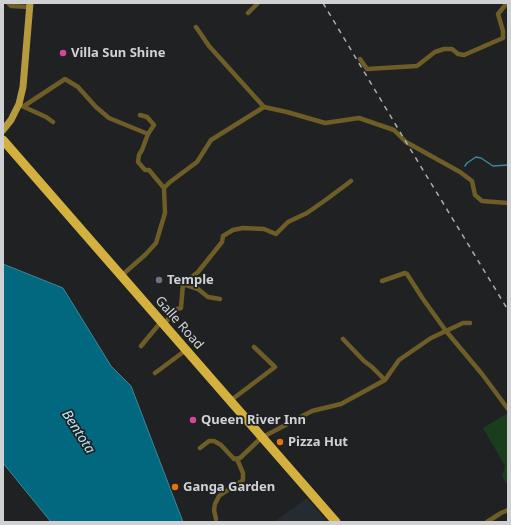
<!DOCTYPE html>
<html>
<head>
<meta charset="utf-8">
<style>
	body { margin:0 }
	#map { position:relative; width:511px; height:525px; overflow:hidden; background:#1f2123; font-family:"Noto Sans",sans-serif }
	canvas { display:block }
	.frame { position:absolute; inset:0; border:4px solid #d0d1d2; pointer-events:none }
</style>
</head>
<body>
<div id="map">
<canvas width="511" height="525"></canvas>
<div class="frame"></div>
</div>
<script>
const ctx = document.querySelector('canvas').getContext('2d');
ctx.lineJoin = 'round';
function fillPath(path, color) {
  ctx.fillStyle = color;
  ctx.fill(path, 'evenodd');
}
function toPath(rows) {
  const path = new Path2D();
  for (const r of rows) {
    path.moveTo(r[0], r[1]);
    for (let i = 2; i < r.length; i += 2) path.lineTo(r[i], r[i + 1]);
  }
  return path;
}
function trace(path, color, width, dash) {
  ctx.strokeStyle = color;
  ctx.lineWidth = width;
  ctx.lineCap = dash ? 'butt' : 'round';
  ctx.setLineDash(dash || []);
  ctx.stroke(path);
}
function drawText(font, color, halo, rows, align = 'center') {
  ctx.font = font + ' "Noto Sans",sans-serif';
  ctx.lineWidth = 3.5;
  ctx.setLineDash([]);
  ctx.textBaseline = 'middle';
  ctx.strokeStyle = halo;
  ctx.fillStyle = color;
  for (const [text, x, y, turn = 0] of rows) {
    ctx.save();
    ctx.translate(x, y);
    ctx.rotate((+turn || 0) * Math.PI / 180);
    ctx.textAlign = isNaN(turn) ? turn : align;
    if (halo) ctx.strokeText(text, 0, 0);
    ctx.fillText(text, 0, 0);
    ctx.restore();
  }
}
fillPath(toPath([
	[307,498,328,522,274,522]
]), '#262a31');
fillPath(toPath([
	[508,413,508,486,502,476,505,466,483,428]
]), '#183e1b');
const water = toPath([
	[3,264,63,288,111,366,131,386,183,522,51,522,3,463,3,264]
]);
fillPath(water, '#01687f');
trace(water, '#3f8898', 1);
trace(toPath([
	[465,166,467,163,476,157,481,158,493,166,508,165]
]), '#3f8898', 1.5);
trace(toPath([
	[8,3,11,6,30,7],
	[248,13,258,3],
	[196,27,209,46,264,107,287,112,325,123,359,118,394,130,406,142,460,172,472,181,475,195,482,201,508,203],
	[360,59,367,69,417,66,435,52,444,49,452,49,458,54,464,55,503,38,503,31,498,14,507,3],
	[22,106,46,117,53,122],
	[24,106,65,79,78,87,96,107,109,118,148,134,142,150,139,155,138,162,145,170,149,170,164,188],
	[140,115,147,117,154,125,148,134],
	[121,276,145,255,156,243,165,213,164,188,170,182,197,162,211,140,264,107],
	[382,281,405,273,407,274,423,299,446,331,463,323,470,323],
	[183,284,198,289,208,297,220,299],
	[164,325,174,310,181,308,183,284,198,272,222,242,223,236,233,230,243,228,264,229,276,234,288,222,307,213,327,199,351,181],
	[343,339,364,361,372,367,385,380],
	[141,346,161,322],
	[155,373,186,350],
	[230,401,275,367,254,347],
	[200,448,209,441,214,441,221,445,234,459,240,458,261,438,312,411,341,404,385,380,399,360,431,338,446,331,482,374,508,409],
	[216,519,214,510,215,504,219,496,243,480,243,473,237,459],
	[487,522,501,513,508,510]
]), '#6e5d27', 4.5);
trace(toPath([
	[3,130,11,120,19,104,23,87,30,3]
]), '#b69a3e', 7);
trace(toPath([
	[3,140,336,522]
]), '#d4b13f', 9);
trace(toPath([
	[323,3,406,142,508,310]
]), '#acadae', 1.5, [5, 5]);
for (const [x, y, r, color] of [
	[63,53,4,"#d1479c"],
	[159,280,4,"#6b7280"],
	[193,420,4,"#d1479c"],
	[280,442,4,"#e8710a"],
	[175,487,4,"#e8710a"]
]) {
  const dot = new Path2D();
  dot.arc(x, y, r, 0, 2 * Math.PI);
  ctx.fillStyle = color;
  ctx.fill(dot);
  trace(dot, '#1f2123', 1.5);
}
drawText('bold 13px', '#d0d1d2', '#1f2123', [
	["Villa Sun Shine",71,53],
	["Temple",167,280],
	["Queen River Inn",201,420],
	["Pizza Hut",288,442],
	["Ganga Garden",183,487]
], 'left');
drawText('13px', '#d0d1d2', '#1f2123', [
	["Galle Road",179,323,49]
]);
drawText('italic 14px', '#b2e3f4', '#1f2123', [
	["Bentota",78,432,57]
]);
</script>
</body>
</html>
